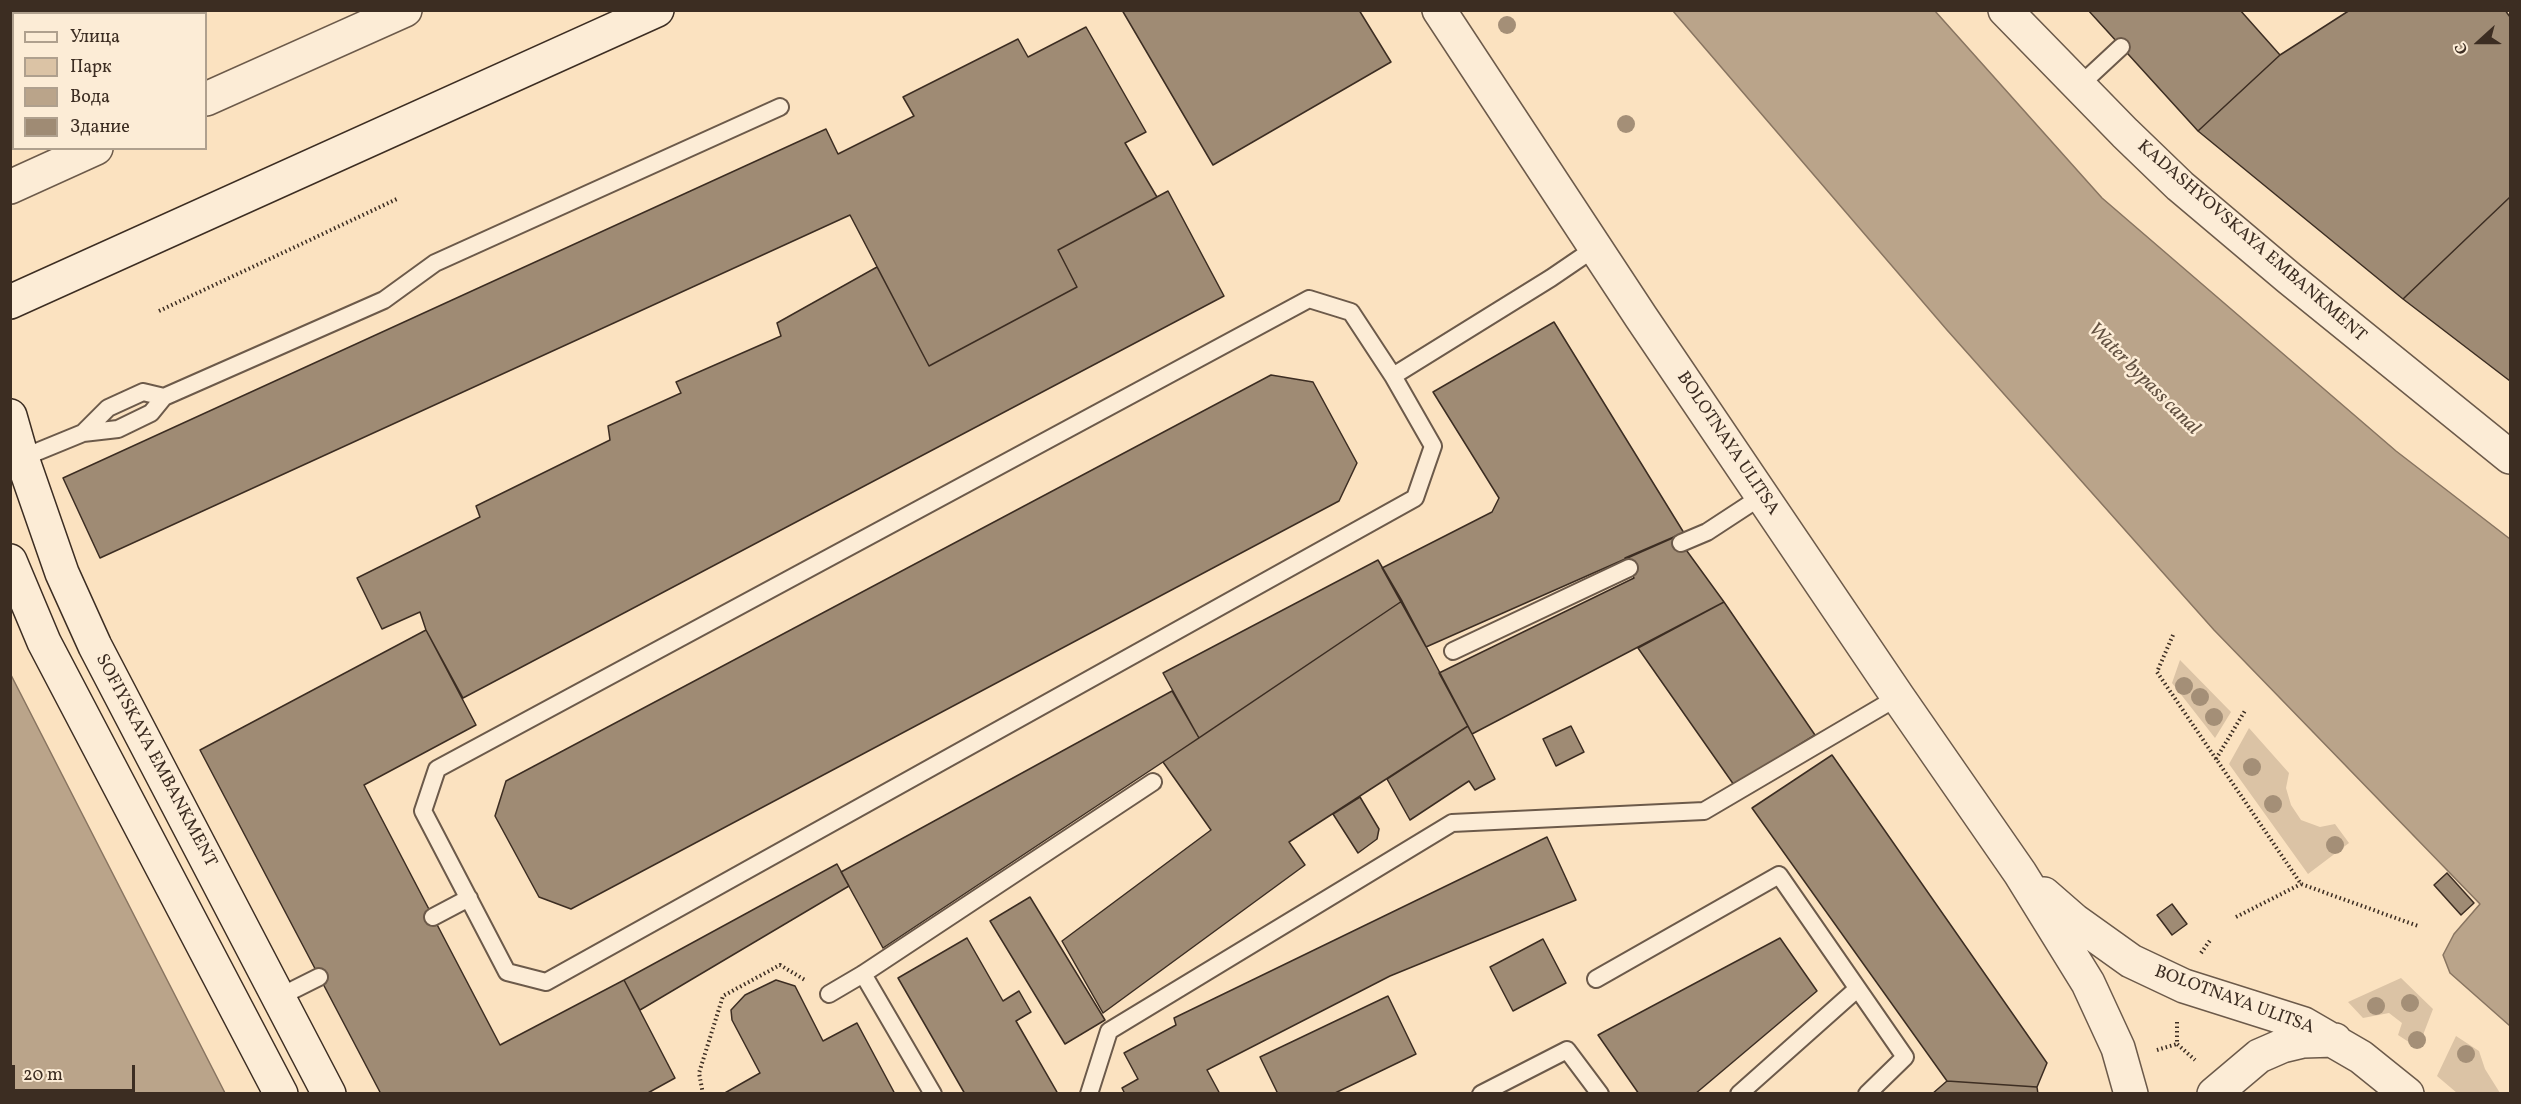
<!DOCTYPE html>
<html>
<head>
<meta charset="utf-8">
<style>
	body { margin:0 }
	#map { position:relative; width:2521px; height:1104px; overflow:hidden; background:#fbe2c0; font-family:Vollkorn,serif }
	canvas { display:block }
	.frame { position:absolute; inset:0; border:12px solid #3c2d22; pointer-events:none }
	.legend { position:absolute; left:12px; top:12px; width:195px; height:138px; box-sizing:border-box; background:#fcecd6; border:2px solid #afa08e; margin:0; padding:8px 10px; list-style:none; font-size:18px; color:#3c2d22 }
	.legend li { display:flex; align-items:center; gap:12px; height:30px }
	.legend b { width:30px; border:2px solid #afa08e }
	.north { position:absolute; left:2449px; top:12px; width:60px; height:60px; -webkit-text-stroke:4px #fcecd6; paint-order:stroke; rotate:249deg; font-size:16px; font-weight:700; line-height:24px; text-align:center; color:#3c2d22 }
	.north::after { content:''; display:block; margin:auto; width:21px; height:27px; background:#3c2d22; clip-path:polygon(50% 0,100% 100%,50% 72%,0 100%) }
	.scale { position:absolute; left:12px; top:1065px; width:123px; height:27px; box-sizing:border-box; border:3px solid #3c2d22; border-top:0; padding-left:8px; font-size:18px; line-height:21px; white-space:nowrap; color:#3c2d22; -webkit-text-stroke:4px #fcecd6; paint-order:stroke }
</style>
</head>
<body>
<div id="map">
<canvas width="2521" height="1104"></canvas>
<div class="frame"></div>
<ul class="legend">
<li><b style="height:8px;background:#fcecd6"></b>Улица</li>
<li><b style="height:16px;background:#dbc3a5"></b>Парк</li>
<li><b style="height:16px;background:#baa48a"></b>Вода</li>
<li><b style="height:16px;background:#9f8b74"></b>Здание</li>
</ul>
<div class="north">С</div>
<div class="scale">20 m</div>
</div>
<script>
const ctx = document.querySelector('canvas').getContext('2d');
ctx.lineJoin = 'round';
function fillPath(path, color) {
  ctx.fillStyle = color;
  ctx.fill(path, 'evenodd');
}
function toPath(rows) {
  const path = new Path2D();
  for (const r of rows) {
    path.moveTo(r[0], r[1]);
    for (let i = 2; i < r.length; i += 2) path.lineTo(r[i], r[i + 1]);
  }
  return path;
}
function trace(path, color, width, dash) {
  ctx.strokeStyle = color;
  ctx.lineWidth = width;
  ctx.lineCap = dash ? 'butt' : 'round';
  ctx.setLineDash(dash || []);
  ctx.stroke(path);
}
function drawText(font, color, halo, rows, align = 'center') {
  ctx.font = font + ' Vollkorn,serif';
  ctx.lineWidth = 5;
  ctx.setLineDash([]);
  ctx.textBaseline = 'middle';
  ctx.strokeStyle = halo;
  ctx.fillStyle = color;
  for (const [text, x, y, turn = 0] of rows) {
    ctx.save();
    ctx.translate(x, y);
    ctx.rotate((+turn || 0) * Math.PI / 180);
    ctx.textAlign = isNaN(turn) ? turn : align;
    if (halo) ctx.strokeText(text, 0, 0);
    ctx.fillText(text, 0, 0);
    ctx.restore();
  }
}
fillPath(toPath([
	[2180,660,2231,712,2215,738,2172,683],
	[2249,728,2289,773,2286,788,2291,805,2301,820,2320,827,2335,824,2349,843,2308,874,2229,764],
	[2401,978,2433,1009,2418,1048,2398,1035,2402,1023,2389,1013,2363,1018,2348,1002],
	[2456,1036,2479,1051,2485,1069,2500,1093,2457,1093,2437,1076]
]), '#dbc3a5');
const water = toPath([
	[1673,11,1935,11,2102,198,2396,451,2510,539,2510,1026,2450,973,2443,955,2454,934,2480,904,2214,630,1947,330,1673,11],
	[11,675,53,757,225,1093,11,1093,11,675]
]);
fillPath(water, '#baa48a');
trace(water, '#887460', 1.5);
const building = toPath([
	[1122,10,1359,10,1391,62,1213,165,1122,10],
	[2088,10,2240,10,2280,55,2198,131,2088,10],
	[2350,10,2505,10,2510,17,2510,197,2403,299,2198,131,2280,55,2350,10],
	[1086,27,1146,132,1125,143,1157,197,1058,250,1077,287,929,366,850,215,100,558,63,478,826,129,838,154,914,116,903,97,1018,39,1028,57,1086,27],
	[1168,191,1224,296,463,698,426,630,420,612,382,629,357,578,480,517,476,506,610,440,608,426,681,393,676,382,781,336,777,323,877,267,929,366,1077,287,1058,250,1168,191],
	[2510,197,2510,381,2403,299,2510,197],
	[1554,322,1684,533,1426,647,1382,568,1492,512,1499,498,1433,392,1554,322],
	[1271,375,1313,382,1357,463,1339,501,571,909,539,897,495,816,506,781,1271,375],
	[1676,536,1724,602,1472,734,1439,673,1634,578,1625,558,1676,536],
	[1378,560,1402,601,1199,738,1163,673,1378,560],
	[1402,601,1468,726,1289,842,1305,865,1103,1013,1062,941,1211,830,1163,762,1402,601],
	[1724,602,1815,735,1734,785,1638,648,1724,602],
	[426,630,476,725,364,785,500,1045,624,980,675,1078,646,1094,381,1094,200,750,426,630],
	[1172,691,1199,738,883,948,841,872,1172,691],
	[1468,726,1495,779,1475,790,1469,781,1410,820,1387,779,1468,726],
	[1571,726,1584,752,1556,766,1543,739,1571,726],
	[1832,755,2047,1063,2037,1087,1947,1081,1752,808,1832,755],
	[1360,797,1379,829,1377,839,1358,853,1333,814,1360,797],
	[1547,837,1576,900,1390,976,1207,1070,1220,1094,1125,1094,1122,1088,1138,1079,1124,1053,1176,1025,1174,1018,1547,837],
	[837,864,849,886,640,1010,624,980,837,864],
	[2447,873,2474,903,2461,915,2434,885,2447,873],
	[1030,897,1105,1020,1065,1044,990,921,1030,897],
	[2172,904,2187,924,2172,935,2157,915,2172,904],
	[967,938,1003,1001,1019,991,1031,1012,1016,1021,1057,1092,1054,1094,965,1094,898,978,967,938],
	[1780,938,1817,991,1695,1094,1639,1094,1598,1035,1780,938],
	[1543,939,1566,983,1513,1011,1490,967,1543,939],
	[776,980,795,986,823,1041,857,1023,895,1094,723,1094,760,1073,732,1020,731,1010,745,995,776,980],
	[1388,996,1416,1054,1333,1094,1278,1094,1260,1057,1388,996],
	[1947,1081,2037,1087,2038,1094,1932,1094,1947,1081]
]);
fillPath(building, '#9f8b74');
trace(building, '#3c2d22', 1.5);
const service = toPath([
	[2079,86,2121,47],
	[1309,299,1351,312,1393,376,1433,446,1415,498,546,982,507,972,423,811,437,769,1309,299],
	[1393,376,1551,278,1595,248],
	[143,392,164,397,151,413,118,429,83,433,108,408,143,392],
	[164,397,384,300,435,263,780,107],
	[22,458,83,433],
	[1681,543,1707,532,1762,496],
	[1453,651,1629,568],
	[433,917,469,898],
	[863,974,933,1094],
	[1596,979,1779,875,1905,1057,1867,1094],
	[829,994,863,974,1153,782],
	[279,997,319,977],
	[1089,1094,1109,1031,1452,823,1704,811,1898,697],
	[1481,1094,1567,1050,1600,1094],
	[1739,1094,1857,989]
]);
const tertiary = toPath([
	[1439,10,1641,317,1898,697,2020,873,2088,983,2118,1048,2131,1094],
	[2005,10,2125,133,2180,186,2289,278,2510,457],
	[206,99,405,10],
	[10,187,96,148],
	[2044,894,2075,921,2131,961,2184,986,2304,1024,2361,1057,2407,1094],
	[2214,1094,2259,1056,2282,1046,2303,1041,2335,1040]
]);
const secondary = toPath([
	[10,302,657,10],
	[10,416,22,458,62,573,95,646,329,1094],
	[10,561,44,642,281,1094]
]);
trace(service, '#6c5a4a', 20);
trace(tertiary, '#6c5a4a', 36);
trace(secondary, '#3c2d22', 36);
trace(toPath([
	[162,14,169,10],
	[193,14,200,10],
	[10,72,14,72],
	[159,311,399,198],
	[2173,635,2157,672,2301,884,2418,926],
	[2216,759,2246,709],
	[2236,917,2301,884],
	[2201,953,2211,939],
	[2177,1022,2177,1044,2195,1060],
	[2157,1050,2177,1044],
	[703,1094,699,1073,723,996,780,965,805,980]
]), '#3c2d22', 4, [1.5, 3]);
trace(service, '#fcecd6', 16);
trace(tertiary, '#fcecd6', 33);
trace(secondary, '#fcecd6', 33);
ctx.fillStyle = '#a48f77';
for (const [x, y] of [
	[1507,25],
	[1626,124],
	[2184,686],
	[2200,697],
	[2214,717],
	[2252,767],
	[2273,804],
	[2335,845],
	[2410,1003],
	[2376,1006],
	[2417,1040],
	[2466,1054]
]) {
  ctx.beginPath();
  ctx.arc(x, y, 9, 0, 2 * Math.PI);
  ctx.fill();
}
drawText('18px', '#3c2d22', '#fcecd6', [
	["KADASHYOVSKAYA EMBANKMENT",2251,242,41],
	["BOLOTNAYA ULITSA",1727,444,56],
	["SOFIYSKAYA EMBANKMENT",155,761,62],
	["BOLOTNAYA ULITSA",2234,1001,20]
]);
drawText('italic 20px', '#625141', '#fcecd6', [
	["Water bypass canal",2143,380,45]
]);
</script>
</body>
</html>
